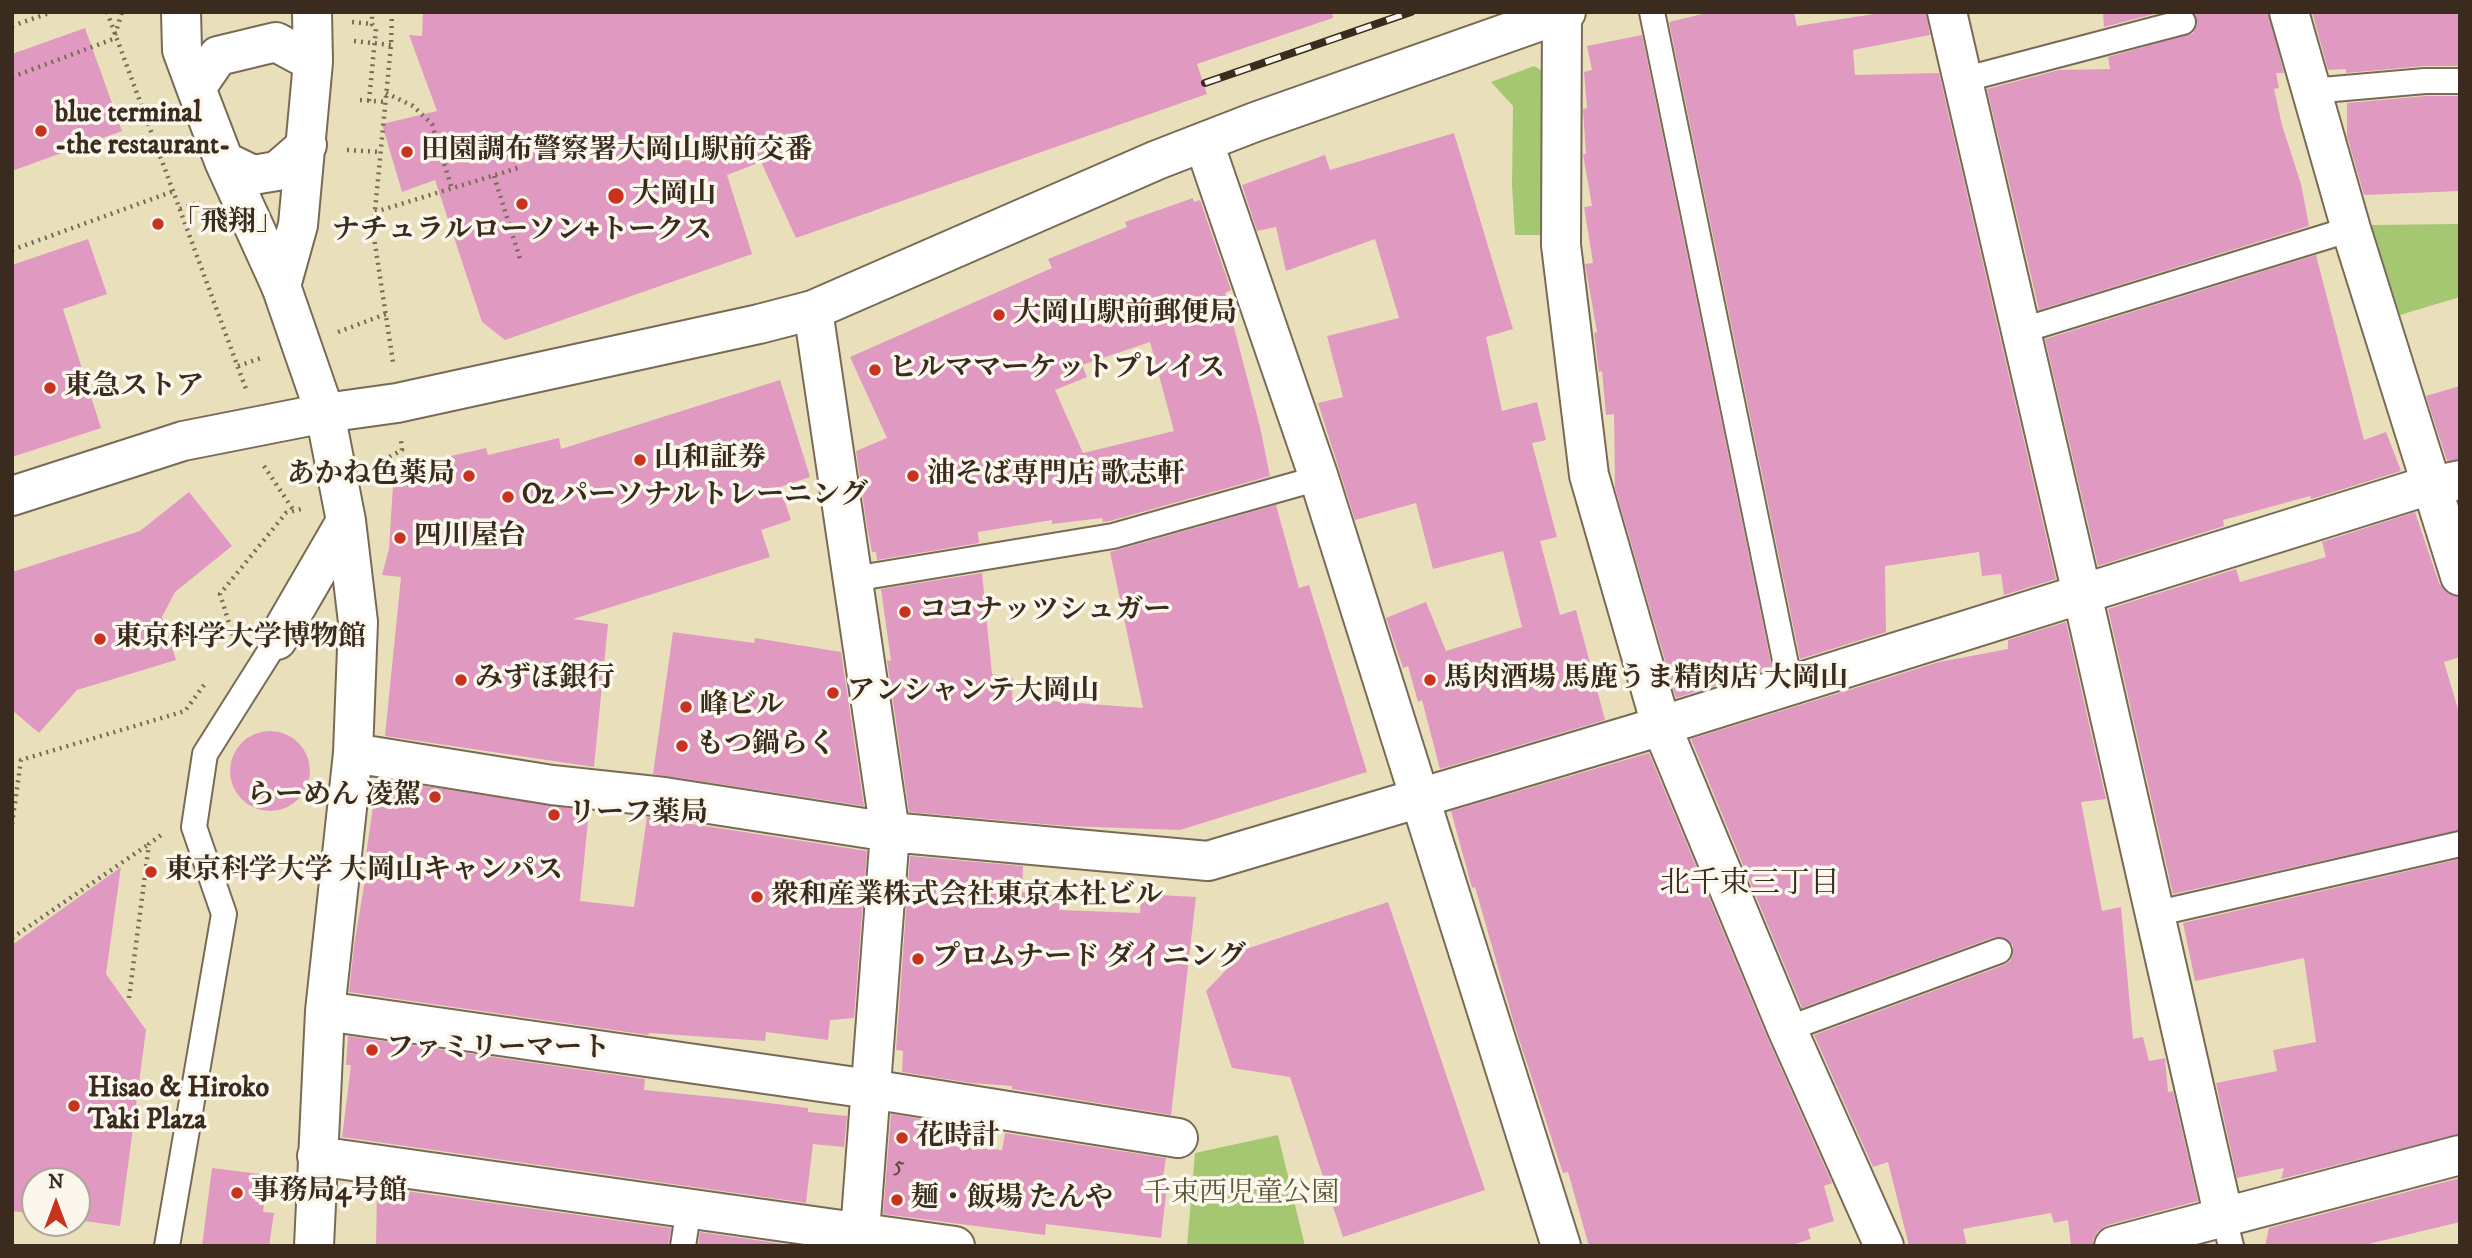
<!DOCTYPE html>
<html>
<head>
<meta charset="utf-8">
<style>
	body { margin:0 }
	#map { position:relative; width:2472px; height:1258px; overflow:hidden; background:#e9e0bb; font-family:"IM FELL DW Pica",serif }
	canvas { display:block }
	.frame { position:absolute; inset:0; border:14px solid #3b2a1e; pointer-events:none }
	.north { position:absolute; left:21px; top:1167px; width:70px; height:70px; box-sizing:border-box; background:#fbf7ec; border:2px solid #aea59a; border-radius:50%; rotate:0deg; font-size:19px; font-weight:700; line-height:28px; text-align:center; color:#3b2a1e }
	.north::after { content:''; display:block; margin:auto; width:24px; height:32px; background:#c8321e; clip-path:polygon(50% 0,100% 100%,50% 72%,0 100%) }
</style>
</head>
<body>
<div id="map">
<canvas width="2472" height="1258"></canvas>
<div class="frame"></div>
<div class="north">N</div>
</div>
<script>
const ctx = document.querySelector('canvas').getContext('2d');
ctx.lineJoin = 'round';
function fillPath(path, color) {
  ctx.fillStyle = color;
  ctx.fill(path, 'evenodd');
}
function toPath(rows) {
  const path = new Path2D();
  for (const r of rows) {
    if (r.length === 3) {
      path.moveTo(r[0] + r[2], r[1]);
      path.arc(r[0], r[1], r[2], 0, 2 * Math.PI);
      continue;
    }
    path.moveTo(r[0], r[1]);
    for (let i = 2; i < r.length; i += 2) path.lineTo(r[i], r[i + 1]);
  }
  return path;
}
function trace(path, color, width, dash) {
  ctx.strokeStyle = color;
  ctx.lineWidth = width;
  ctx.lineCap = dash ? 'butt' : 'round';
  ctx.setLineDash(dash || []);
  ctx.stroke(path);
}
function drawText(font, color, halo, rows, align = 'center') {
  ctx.font = font + ' "IM FELL DW Pica","Noto Serif JP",serif';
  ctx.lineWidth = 7;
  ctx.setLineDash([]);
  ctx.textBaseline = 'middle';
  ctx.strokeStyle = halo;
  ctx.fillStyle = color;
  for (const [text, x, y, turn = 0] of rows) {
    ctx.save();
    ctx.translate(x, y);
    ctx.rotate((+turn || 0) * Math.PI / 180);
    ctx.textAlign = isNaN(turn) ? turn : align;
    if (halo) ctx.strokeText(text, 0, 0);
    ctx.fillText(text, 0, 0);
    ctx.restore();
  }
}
fillPath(toPath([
	[1534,66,1549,75,1541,235,1515,235,1512,184,1513,106,1491,82],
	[2460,224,2460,297,2400,315,2371,225],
	[1278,1135,1305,1246,1187,1246,1195,1153]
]), '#a5c771');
fillPath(toPath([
	[423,12,1332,12,1333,18,1197,64,1207,94,796,238,761,162,727,175,752,254,505,340,482,322,435,180,402,192,382,124,437,111,409,35,422,36],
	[1711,12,1794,12,1797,26,1887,12,1926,12,1930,35,1853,50,1855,75,1939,73,2056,579,2004,595,2001,574,1982,576,1979,552,1885,566,1886,632,1800,659,1669,22],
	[2103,12,2162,12,2104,27],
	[2194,12,2268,12,2284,73,2276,73,2279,88,2274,89,2282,125,2301,184,2309,226,2039,310,1987,89,2059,70,2110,69,2108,57,2193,33,2197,25],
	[2312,12,2460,12,2460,66,2424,66,2346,73,2346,69,2328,70],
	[85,28,122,131,12,171,12,54],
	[1642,35,1772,668,1676,698,1615,488,1614,414,1606,415,1602,371,1599,372,1594,333,1597,332,1585,264,1593,263,1584,207,1592,206,1583,154,1586,154,1583,109,1587,108,1584,72,1592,70,1587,46],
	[2426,96,2460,96,2460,191,2364,195,2347,136,2347,103],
	[1454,133,1513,329,1486,337,1502,411,1537,402,1546,440,1532,443,1557,537,1540,541,1560,615,1576,610,1605,720,1440,769,1422,700,1418,702,1408,666,1403,668,1386,618,1426,602,1446,651,1522,627,1503,551,1433,569,1416,503,1355,520,1318,403,1343,397,1327,336,1399,318,1375,239,1286,271,1276,227,1257,231,1242,185,1325,155,1330,170],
	[1193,198,1194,202,1200,200,1231,290,1225,293,1260,427,1270,476,1110,521,1103,522,1102,518,1052,524,1052,520,978,532,979,543,877,560,876,552,872,552,867,527,856,451,887,438,850,357,1052,268,1048,259,1127,227,1125,222],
	[1150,342,1174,431,1083,453,1055,390,1087,377,1082,365],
	[88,239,107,294,63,309,101,428,12,457,12,265],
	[2316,255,2364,440,2386,432,2401,471,2311,499,2310,496,2223,520,2224,526,2098,566,2045,339],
	[780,380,810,477,780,487,791,520,761,530,770,557,573,619,608,624,594,767,385,736,401,577,382,575,389,549,394,469,486,448,488,455,559,438,561,449],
	[2460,386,2460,459,2447,461,2426,396],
	[189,492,232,546,175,592,162,617,176,660,77,690,39,733,12,710,12,572,140,531],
	[1276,505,1299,588,1309,585,1367,772,1180,830,1066,826,909,812,887,660,891,661,881,589,982,573,992,674,1013,678,1012,698,1143,708,1110,552],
	[2415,512,2439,583,2446,592,2460,597,2460,657,2444,662,2460,716,2460,830,2173,894,2108,609,2236,569,2240,582,2326,557,2322,542],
	[2066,622,2106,799,2081,802,2102,911,2121,907,2133,1039,2143,1037,2149,1061,2165,1058,2168,1092,2173,1091,2198,1201,2108,1225,2098,1231,2093,1240,2093,1246,2071,1246,2068,1220,2054,1223,2051,1213,1963,1229,1967,1246,1909,1246,1888,1162,1873,1167,1814,1035,2004,965,2010,961,2013,954,2013,945,2002,937,1994,937,1802,1008,1691,739,1939,662,2008,649,2008,640],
	[673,632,754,643,755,638,841,652,864,806,653,774],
	[270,771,40],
	[1649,753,1767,1037,1832,1183,1824,1186,1834,1221,1808,1229,1811,1239,1788,1246,1589,1246,1568,1172,1563,1173,1515,1027,1475,887,1472,888,1451,811],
	[377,779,589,811,580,901,634,907,647,817,867,851,854,1018,830,1020,828,1040,766,1032,765,1041,649,1033,648,1035,349,992,354,946,369,855,366,855],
	[910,856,1023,866,1022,892,1061,896,1059,910,1140,913,1141,894,1196,897,1171,1115,1012,1089,1012,1086,971,1083,902,1072,903,1051,896,1050],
	[2460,859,2460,1134,2281,1179,2284,1168,2237,1178,2216,1083,2277,1071,2273,1050,2316,1042,2304,958,2195,981,2183,923],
	[121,867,106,974,146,1030,120,1226,77,1220,77,1181,35,1181,35,1214,12,1211,12,945],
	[1388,902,1485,1190,1343,1237,1290,1077,1232,1068,1206,991,1246,949],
	[348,1036,645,1079,644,1090,745,1100,808,1108,808,1112,847,1116,844,1147,813,1144,806,1203,342,1137,351,1065,346,1065],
	[891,1114,940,1122,938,1145,1002,1150,1005,1133,1166,1158,1163,1177,1168,1177,1161,1238,1046,1224,1045,1235,883,1214],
	[212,1168,268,1175,263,1212,274,1213,269,1246,202,1246],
	[2460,1178,2460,1222,2360,1246,2265,1246,2269,1228],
	[377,1187,671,1228,668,1246,376,1246],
	[700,1232,797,1246,698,1246]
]), '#e09ac1');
const lane = toPath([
	[1652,12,1790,684],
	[1962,80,2183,22],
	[2311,91,2425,81,2460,81],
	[2020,331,2351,229],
	[853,579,1113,536,1319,478],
	[2154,914,2460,844],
	[1787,1029,1999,951],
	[2224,1218,2231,1246],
	[167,1246,224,914,194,827,205,754,277,640],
	[683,1246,689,1207]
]);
const street = toPath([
	[181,12,182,50,196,88,224,161,281,286],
	[1947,12,2088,620,2224,1218],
	[2289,12,2351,229,2460,576],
	[1562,14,1561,245,1589,475,1661,725,1787,1029,1884,1246],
	[196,88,218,56,276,42,313,62],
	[224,161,253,175,277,171,307,145],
	[281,286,298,225,313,62,312,12],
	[813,310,890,832,859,1246],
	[277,640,346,521],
	[353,753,552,785,664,797,890,832,1208,861,1638,733,2414,490,2460,480],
	[325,1011,870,1089,1178,1138],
	[317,1156,955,1246],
	[314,1246,325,1011,353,753,358,622,346,521,325,413],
	[2114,1246,2460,1155]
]);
const secondary = toPath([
	[1204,143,1319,478,1561,1246],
	[281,286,325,413],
	[12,496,183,441,325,413,397,403,759,324,813,310,1157,160,1255,122,1566,12]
]);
trace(lane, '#786a55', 28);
trace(street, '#786a55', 42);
trace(secondary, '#786a55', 42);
trace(toPath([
	[107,12,246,389],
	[392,12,391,45,373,231,393,362],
	[352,22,372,24],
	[12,26,52,12],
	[115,35,122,12],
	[354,41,391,45],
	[12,77,116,38],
	[386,93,413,106,432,124,452,189],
	[360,100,386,102],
	[369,101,376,29,372,24,372,12],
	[347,150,381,152],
	[494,176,520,259],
	[180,209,200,202],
	[375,212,518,168],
	[12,250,174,191],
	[338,332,386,314],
	[238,366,264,357],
	[379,465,380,462,402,450,401,441],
	[264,466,294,511],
	[235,642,220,594,286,513,301,509],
	[12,824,21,760,185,711,204,685],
	[12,938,149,844],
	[129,998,149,844,161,835]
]), '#786a55', 4.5, [2, 5]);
trace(lane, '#fff', 24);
trace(street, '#fff', 38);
trace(secondary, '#fff', 38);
const rail = toPath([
	[1205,83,1411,12]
]);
trace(rail, '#3b2a1e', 8);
trace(rail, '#fbf7ec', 5, [16]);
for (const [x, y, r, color] of [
	[41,131,7,"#c8321e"],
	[407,152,7,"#c8321e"],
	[616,196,9,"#c8321e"],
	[522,204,7,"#c8321e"],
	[158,224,7,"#c8321e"],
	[999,315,7,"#c8321e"],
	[875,370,7,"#c8321e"],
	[50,388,7,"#c8321e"],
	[640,460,7,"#c8321e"],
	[469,476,7,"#c8321e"],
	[913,476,7,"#c8321e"],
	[508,497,7,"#c8321e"],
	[400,538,7,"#c8321e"],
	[905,612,7,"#c8321e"],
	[100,639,7,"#c8321e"],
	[461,680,7,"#c8321e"],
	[1430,680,7,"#c8321e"],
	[833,693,7,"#c8321e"],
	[686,707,7,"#c8321e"],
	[682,746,7,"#c8321e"],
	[435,797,7,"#c8321e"],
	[554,815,7,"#c8321e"],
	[151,872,7,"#c8321e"],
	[757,897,7,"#c8321e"],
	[918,959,7,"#c8321e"],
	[372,1050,7,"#c8321e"],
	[74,1106,7,"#c8321e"],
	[902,1138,7,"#c8321e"],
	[237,1193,7,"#c8321e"],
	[897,1200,7,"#c8321e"]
]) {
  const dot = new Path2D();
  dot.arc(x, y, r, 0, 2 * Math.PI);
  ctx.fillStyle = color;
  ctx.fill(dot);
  trace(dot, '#fbf7ec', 2.5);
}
drawText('24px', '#644647', null, [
	["5",899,1167]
]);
drawText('bold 28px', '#3b2a1e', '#fbf7ec', [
	["blue terminal",55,115],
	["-the restaurant-",55,147],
	["田園調布警察署大岡山駅前交番",421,152],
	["大岡山",632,196],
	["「飛翔」",172,224],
	["ナチュラルローソン+トークス",522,232,"center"],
	["大岡山駅前郵便局",1013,315],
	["ヒルママーケットプレイス",889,370],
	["東急ストア",64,388],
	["山和証券",654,460],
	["あかね色薬局",455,476,"right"],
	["油そば専門店 歌志軒",927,476],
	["Oz パーソナルトレーニング",522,497],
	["四川屋台",414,538],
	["ココナッツシュガー",919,612],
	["東京科学大学博物館",114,639],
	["みずほ銀行",475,680],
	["馬肉酒場 馬鹿うま精肉店 大岡山",1444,680],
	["アンシャンテ大岡山",847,693],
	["峰ビル",700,707],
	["もつ鍋らく",696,746],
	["らーめん 凌駕",421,797,"right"],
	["リーフ薬局",568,815],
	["東京科学大学 大岡山キャンパス",165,872],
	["衆和産業株式会社東京本社ビル",771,897],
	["プロムナード ダイニング",932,959],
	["ファミリーマート",386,1050],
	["Hisao & Hiroko",88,1090],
	["Taki Plaza",88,1122],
	["花時計",916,1138],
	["事務局4号館",251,1193],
	["麺・飯場 たんや",911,1200]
], 'left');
drawText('28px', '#5b5937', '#fbf7ec', [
	["千束西児童公園",1241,1195]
]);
drawText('30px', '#3b2a1e', '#fbf7ec', [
	["北千束三丁目",1750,886]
]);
</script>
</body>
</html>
